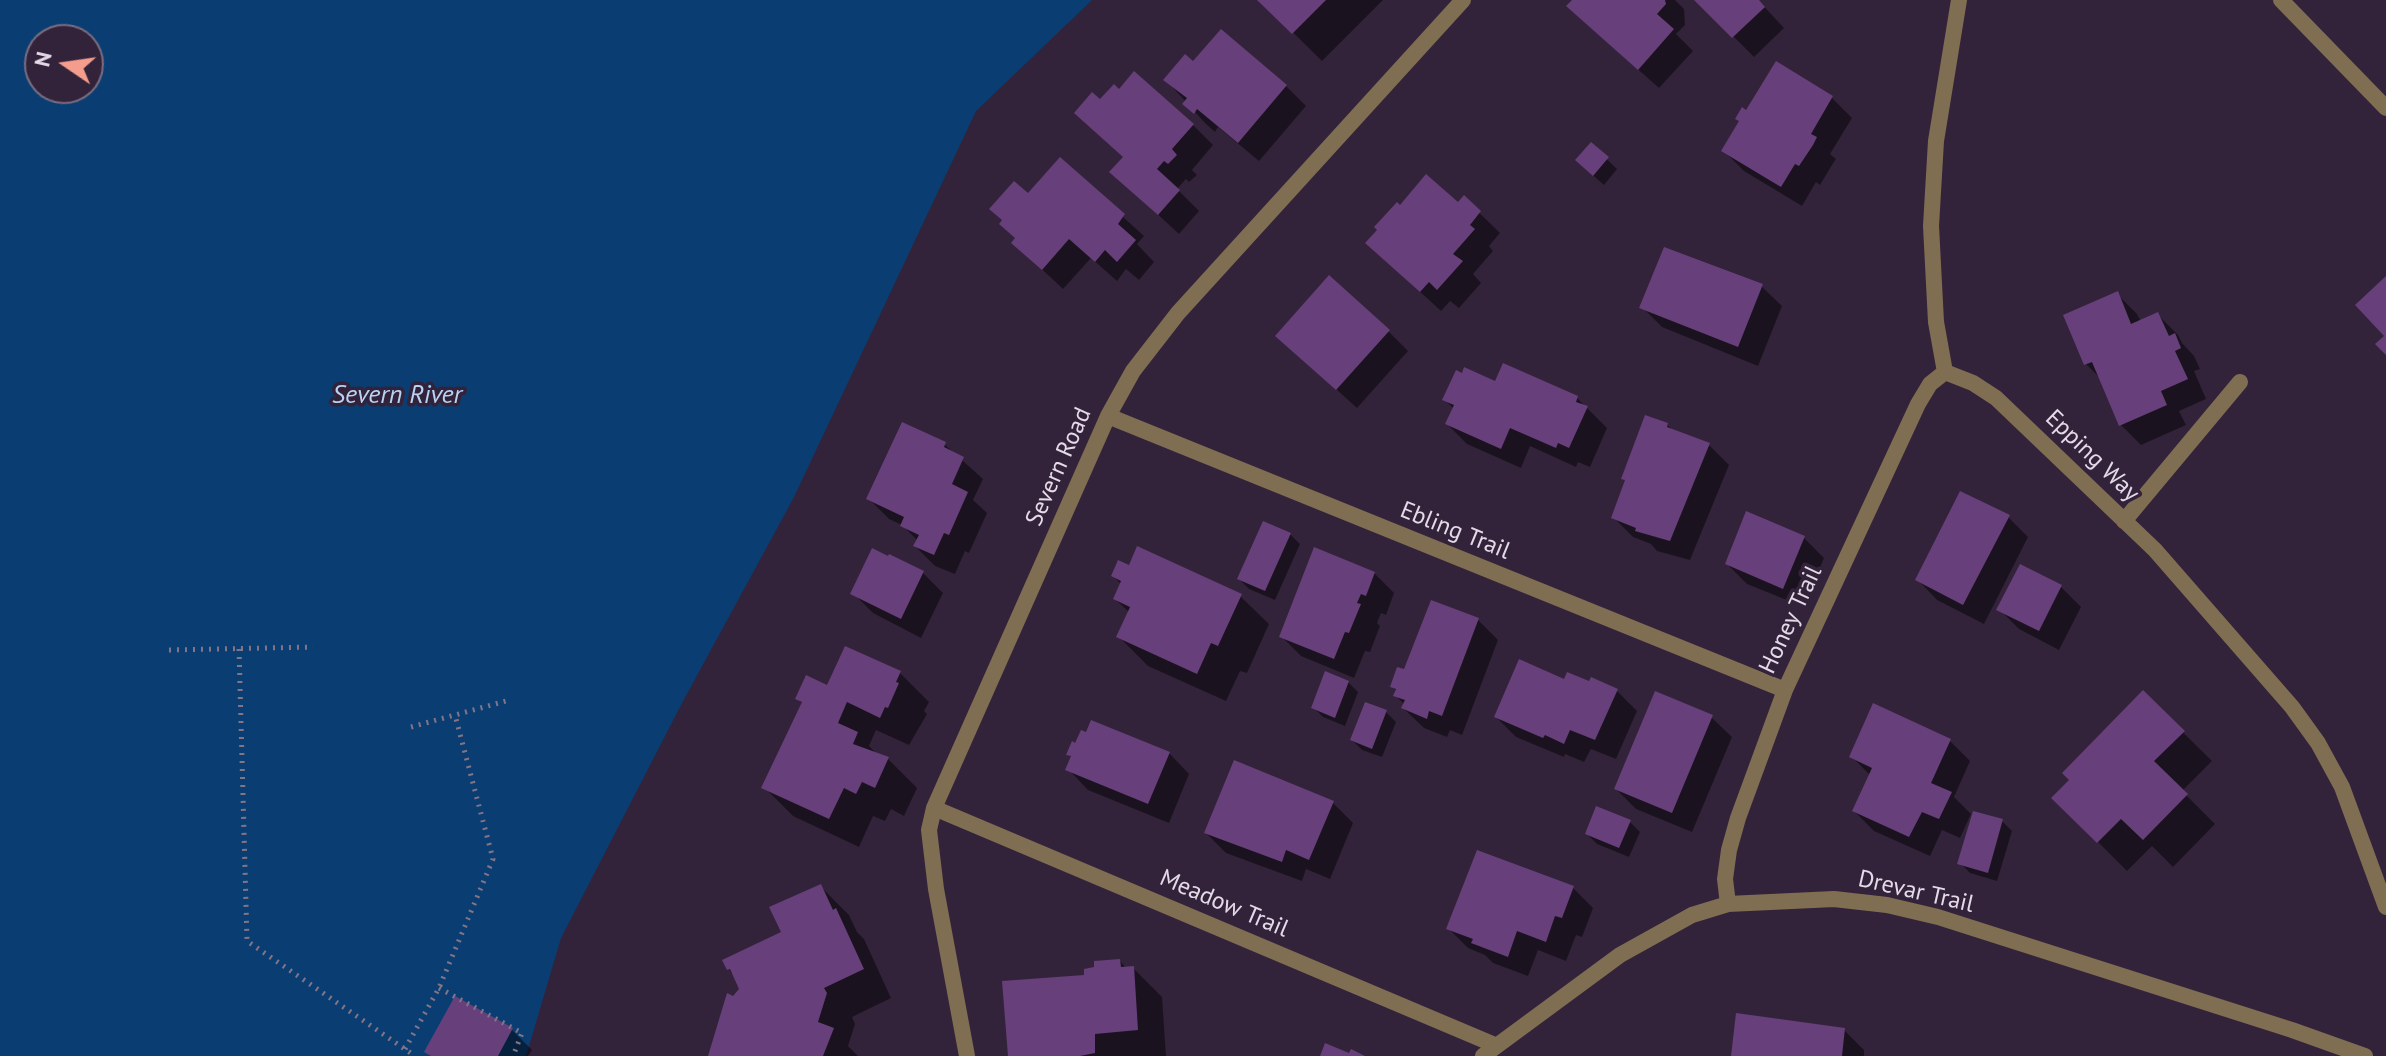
<!DOCTYPE html>
<html>
<head>
<meta charset="utf-8">
<style>
	body { margin:0 }
	#map { position:relative; width:2386px; height:1056px; overflow:hidden; background:#33233a; font-family:"PT Sans",sans-serif }
	canvas { display:block }
	.north { position:absolute; left:24px; top:24px; width:80px; height:80px; box-sizing:border-box; background:#33233a; border:2px solid #7a6c80; border-radius:50%; rotate:283deg; font-size:22px; font-weight:700; line-height:32px; text-align:center; color:#e4dae9 }
	.north::after { content:''; display:block; margin:auto; width:28px; height:36px; background:#f49d8c; clip-path:polygon(50% 0,100% 100%,50% 72%,0 100%) }
</style>
</head>
<body>
<div id="map">
<canvas width="2386" height="1056"></canvas>
<div class="north">N</div>
</div>
<script>
const ctx = document.querySelector('canvas').getContext('2d');
ctx.lineJoin = 'round';
function fillPath(path, color) {
  ctx.fillStyle = color;
  ctx.fill(path, 'evenodd');
}
function toPath(rows) {
  const path = new Path2D();
  for (const r of rows) {
    path.moveTo(r[0], r[1]);
    for (let i = 2; i < r.length; i += 2) path.lineTo(r[i], r[i + 1]);
  }
  return path;
}
function trace(path, color, width, dash) {
  ctx.strokeStyle = color;
  ctx.lineWidth = width;
  ctx.lineCap = dash ? 'butt' : 'round';
  ctx.setLineDash(dash || []);
  ctx.stroke(path);
}
function drawText(font, color, halo, rows, align = 'center') {
  ctx.font = font + ' "PT Sans",sans-serif';
  ctx.lineWidth = 7;
  ctx.setLineDash([]);
  ctx.textBaseline = 'middle';
  ctx.strokeStyle = halo;
  ctx.fillStyle = color;
  for (const [text, x, y, turn = 0] of rows) {
    ctx.save();
    ctx.translate(x, y);
    ctx.rotate((+turn || 0) * Math.PI / 180);
    ctx.textAlign = isNaN(turn) ? turn : align;
    if (halo) ctx.strokeText(text, 0, 0);
    ctx.fillText(text, 0, 0);
    ctx.restore();
  }
}
fillPath(toPath([
	[0,0,1092,0,976,111,793,499,682,703,561,938,526,1056,0,1056],
	[40,40,88,40,88,88,40,88]
]), '#0a3e73');
fillPath(toPath([
	[1260,0,1383,0,1322,61],
	[1574,0,1675,0,1684,9,1685,25,1676,34,1693,51,1659,88,1589,26],
	[1697,0,1758,0,1784,28,1754,57],
	[1193,64,1286,86,1306,106,1259,161,1218,127,1215,132,1205,123,1166,80],
	[1777,64,1832,98,1852,118,1830,154,1836,159,1832,165,1820,185,1816,182,1802,206,1744,171,1724,151],
	[1100,102,1193,125,1213,145,1192,170,1197,175,1189,182,1186,179,1177,189,1199,211,1179,234,1112,172,1124,158],
	[1591,144,1617,169,1604,185,1587,170],
	[1060,160,1144,236,1137,244,1154,262,1139,280,1126,269,1117,281,1091,258,1063,289,1014,243,1028,196],
	[1464,198,1500,233,1489,246,1493,251,1473,274,1481,283,1459,308,1450,301,1441,311,1367,243,1400,207,1458,205],
	[1761,286,1782,306,1758,366,1662,327,1642,307],
	[2117,294,2137,314,2141,322,2158,315,2178,335,2182,343,2194,356,2200,369,2194,371,2206,399,2179,411,2186,425,2141,445,2121,425,2102,380,2086,364],
	[1388,331,1408,351,1357,408,1298,355],
	[1496,383,1577,398,1607,428,1590,467,1578,462,1576,467,1530,446,1521,468,1467,444,1447,424,1454,409,1445,400],
	[1667,425,1674,431,1709,445,1729,465,1690,560,1657,551,1651,544,1633,537,1613,517,1626,482,1623,478],
	[944,444,983,479,973,500,987,513,969,553,965,551,955,574,935,566,915,546,918,541,902,525,889,519,869,499],
	[2008,517,2028,537,1984,624,1937,600,1917,579],
	[1290,534,1300,544,1275,600,1249,589,1239,579],
	[1804,538,1824,558,1804,607,1747,584,1727,564],
	[890,556,923,573,943,593,921,638,873,613,853,593],
	[1374,573,1394,593,1386,615,1381,613,1377,623,1380,626,1370,652,1365,651,1354,678,1301,656,1281,636],
	[1113,576,1240,596,1269,624,1247,673,1240,671,1226,701,1148,666,1119,637,1130,613,1115,599,1121,584],
	[2061,587,2081,607,2059,650,2019,629,1999,609],
	[1478,620,1498,640,1462,735,1450,730,1447,737,1424,728,1403,708,1405,705,1395,695,1397,692,1392,686,1405,672],
	[846,648,900,673,929,702,924,711,927,714,909,745,876,730,869,746,878,755,888,759,917,788,904,816,891,809,885,821,873,816,859,847,793,816,764,787,803,704,797,698,828,687],
	[1348,682,1358,692,1345,726,1323,717,1313,707],
	[1565,682,1617,691,1637,711,1616,759,1591,749,1584,762,1565,754,1564,757,1516,737,1496,717],
	[2143,693,2212,761,2182,791,2215,824,2173,867,2152,846,2127,871,2054,798],
	[1386,712,1396,722,1382,757,1362,750,1352,740],
	[1711,717,1732,737,1692,832,1636,809,1616,789],
	[1950,741,1970,761,1954,797,1971,814,1960,838,1942,830,1930,856,1874,831,1854,811,1871,776,1851,756],
	[1169,753,1189,774,1169,823,1088,790,1068,769,1072,758,1069,754],
	[1333,803,1353,823,1330,879,1306,869,1302,881,1226,853,1206,833],
	[2002,821,2012,831,1997,881,1970,873,1960,863],
	[1630,822,1640,832,1629,857,1597,844,1587,834],
	[820,886,849,915,857,932,864,939,891,998,852,1017,855,1024,848,1046,858,1056,710,1056,733,999,742,989,729,969,783,933],
	[1573,888,1593,908,1582,937,1576,935,1566,961,1538,950,1528,976,1493,963,1485,955,1468,948,1448,928],
	[1120,961,1127,969,1133,968,1162,997,1166,1056,1010,1056,1086,977],
	[512,1030,532,1050,528,1056,431,1056],
	[1844,1030,1864,1050,1864,1056,1733,1056]
]), '#0007');
fillPath(toPath([
	[1257,0,1326,0,1292,34],
	[1572,0,1665,0,1666,4,1657,14,1674,29,1638,70,1566,6],
	[1694,0,1759,0,1765,7,1732,38],
	[1221,29,1287,85,1238,143,1197,109,1194,114,1182,104,1187,98,1163,80,1185,54,1193,61],
	[1776,61,1833,96,1811,134,1817,137,1813,145,1799,166,1795,164,1781,187,1721,151,1739,121,1735,119,1742,107,1746,110],
	[1134,71,1194,124,1172,149,1177,155,1168,164,1164,161,1157,169,1180,190,1158,215,1109,172,1123,157,1074,113,1092,92,1100,99,1114,84,1119,89],
	[1591,142,1609,157,1593,176,1575,160],
	[1060,157,1125,214,1118,224,1136,240,1117,262,1105,250,1095,262,1069,239,1042,270,1011,243,1015,238,999,224,1002,220,989,209,1014,181,1028,193],
	[1426,174,1458,202,1464,195,1481,211,1470,225,1475,229,1453,254,1463,261,1437,290,1429,282,1420,292,1365,243,1377,230,1374,227,1397,202,1400,205],
	[1664,247,1763,284,1738,347,1639,308],
	[1329,275,1390,330,1336,390,1275,336],
	[2386,276,2386,355,2375,344,2384,336,2355,305],
	[2118,291,2131,324,2158,312,2169,336,2175,333,2181,348,2175,351,2188,379,2161,391,2167,405,2119,426,2092,362,2084,365,2063,315],
	[1503,363,1578,396,1576,402,1588,406,1569,448,1558,443,1556,448,1510,428,1501,449,1445,424,1454,405,1442,400,1456,370,1462,373,1464,367,1495,381],
	[1645,415,1668,423,1667,427,1710,443,1670,541,1635,531,1636,528,1611,518,1625,480,1621,479],
	[902,422,946,442,944,447,964,457,952,484,968,492,949,535,944,533,934,555,913,546,919,535,900,526,904,517,866,499],
	[1960,491,2010,515,1963,605,1915,580],
	[1746,511,1805,536,1783,589,1725,564],
	[1263,521,1291,533,1265,591,1237,579],
	[1137,546,1242,594,1218,646,1211,643,1197,674,1116,637,1130,607,1113,599,1121,581,1111,576,1118,560,1129,565],
	[1314,547,1375,572,1366,596,1361,594,1357,603,1361,604,1349,633,1345,632,1334,659,1279,637],
	[872,548,888,556,889,554,924,571,901,619,850,594],
	[2020,564,2062,585,2039,631,1996,610],
	[1431,600,1479,618,1442,716,1429,711,1427,719,1401,708,1405,700,1393,696,1396,689,1390,687,1397,667,1404,669],
	[845,646,901,671,896,682,899,683,888,708,885,707,880,718,847,702,838,723,858,732,853,744,889,757,875,788,862,782,856,794,844,788,829,819,761,788,802,702,795,699,806,675,827,685],
	[1519,659,1564,679,1567,672,1589,681,1591,677,1618,689,1595,740,1570,730,1564,744,1545,735,1543,738,1494,717],
	[1325,671,1349,681,1335,718,1311,708],
	[2143,690,2185,731,2154,761,2188,794,2143,840,2121,819,2097,843,2051,798,2069,780,2062,773],
	[1655,691,1713,715,1672,813,1614,789],
	[1365,702,1387,710,1372,749,1350,740],
	[1873,703,1951,739,1931,783,1952,792,1939,819,1922,812,1909,837,1852,811,1872,768,1849,757],
	[1091,720,1170,752,1148,804,1065,770,1071,756,1066,755,1072,741,1075,743,1081,730,1086,732],
	[1234,760,1334,801,1309,860,1286,850,1282,862,1204,833],
	[1596,806,1631,820,1619,848,1585,834],
	[1973,811,2003,819,1988,873,1957,864],
	[1477,850,1574,886,1562,918,1555,916,1546,942,1517,931,1508,957,1471,943,1473,939,1446,929],
	[821,884,833,910,836,908,864,969,824,988,827,993,818,1022,834,1028,823,1056,708,1056,727,993,733,996,739,989,730,969,727,970,722,960,781,932,769,907],
	[1120,959,1121,967,1134,966,1138,1030,1095,1034,1095,1053,1080,1056,1008,1056,1002,981,1084,975,1084,969,1094,967,1094,961],
	[455,996,513,1028,498,1056,431,1056,424,1052],
	[1736,1013,1845,1028,1842,1056,1731,1056],
	[1325,1043,1349,1053,1351,1049,1365,1056,1320,1056]
]), '#673f7a');
trace(toPath([
	[239,649,247,941,415,1056],
	[169,650,313,647],
	[411,727,506,701],
	[439,988,522,1033,513,1056],
	[405,1049,439,988,493,859,455,715]
]), '#827588', 5, [2, 6]);
trace(toPath([
	[2281,0,2386,108],
	[1945,372,1973,383,1996,398,2155,550,2292,707,2318,743,2342,787,2386,907],
	[1945,372,1936,322,1931,226,1936,141,1959,0],
	[1108,416,1785,690],
	[2124,521,2240,382],
	[934,808,1495,1045],
	[1728,904,1725,879,1729,850,1738,818,1785,690,1918,404,1930,384,1945,372],
	[967,1056,936,889,929,830,934,808,1108,416,1133,371,1178,313,1463,0],
	[1483,1056,1620,955,1692,915,1728,904,1834,899,1887,905,1938,917,2292,1030,2365,1056]
]), '#806e52', 16);
drawText('24px', '#e4dae9', '#33233a', [
	["Epping Way",2092,456,44],
	["Severn Road",1059,467,-66],
	["Ebling Trail",1455,531,22],
	["Honey Trail",1791,620,-65],
	["Drevar Trail",1916,892,13],
	["Meadow Trail",1224,904,23]
]);
drawText('italic 26px', '#b8d3f3', '#33233a', [
	["Severn River",397,396]
]);
</script>
</body>
</html>
